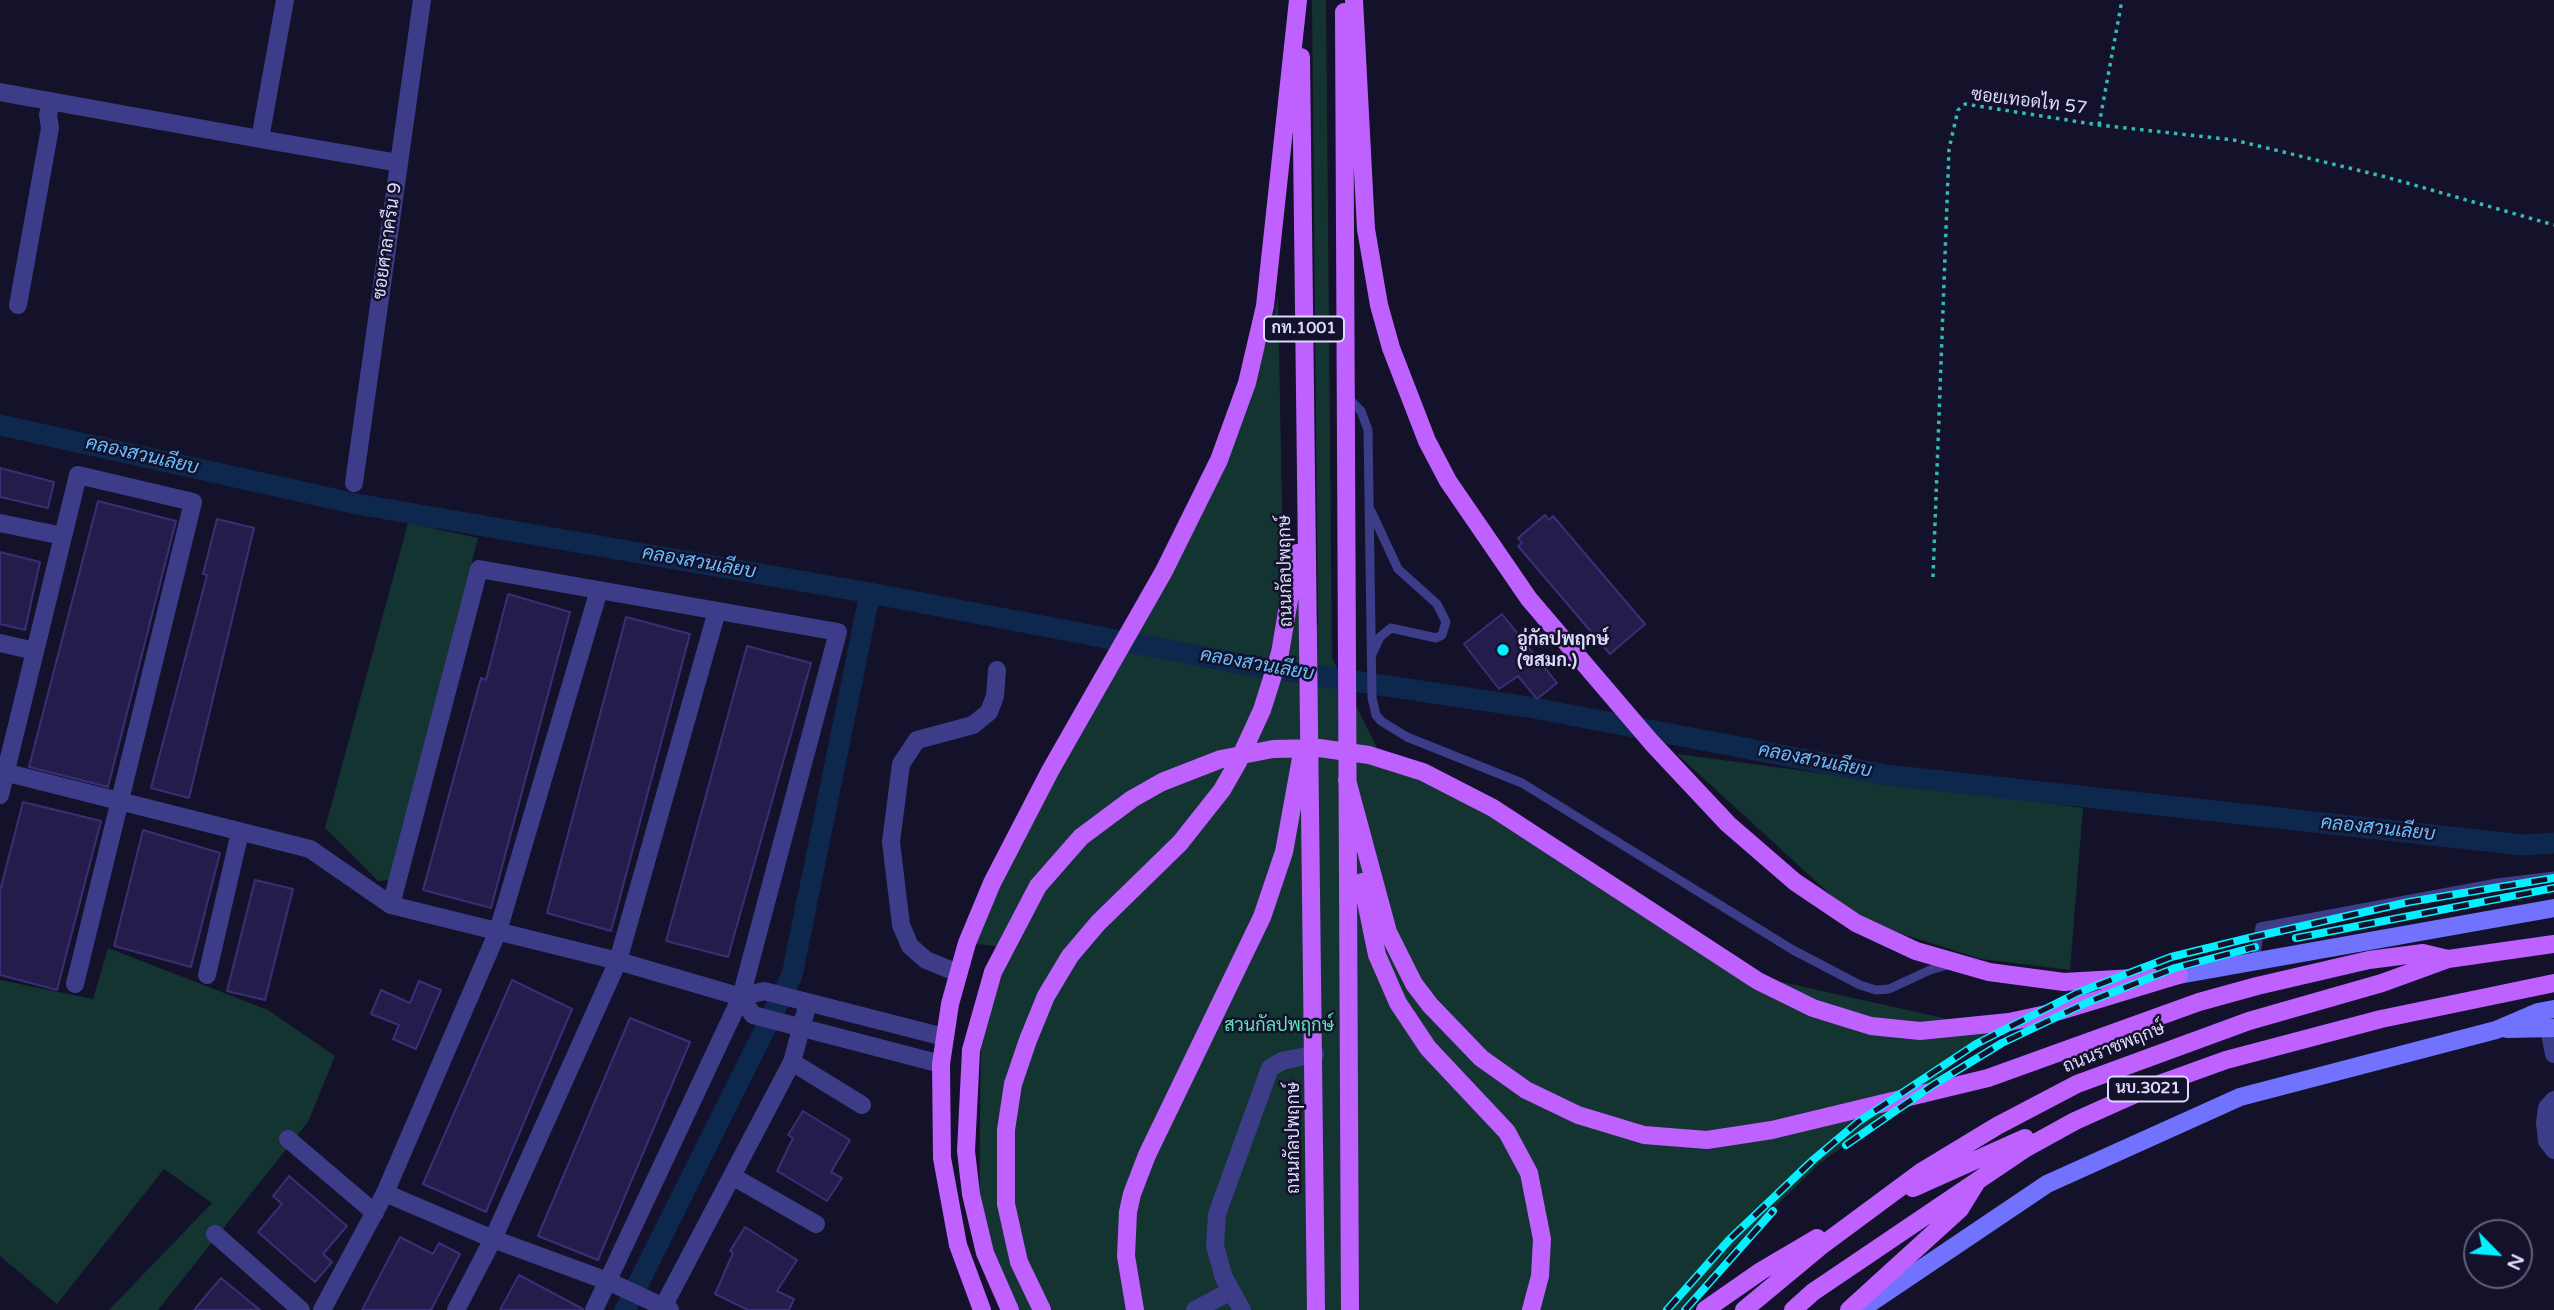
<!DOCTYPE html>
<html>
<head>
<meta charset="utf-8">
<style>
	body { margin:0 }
	#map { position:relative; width:2554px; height:1310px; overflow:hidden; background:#14112a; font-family:"Varela Round",sans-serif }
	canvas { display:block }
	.north { position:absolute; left:2463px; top:1219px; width:70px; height:70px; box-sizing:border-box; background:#14112a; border:2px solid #64617f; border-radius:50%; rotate:115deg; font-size:19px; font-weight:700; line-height:28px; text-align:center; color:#dddaff }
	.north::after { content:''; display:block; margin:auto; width:24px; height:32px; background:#06efff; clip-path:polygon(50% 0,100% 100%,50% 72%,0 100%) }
</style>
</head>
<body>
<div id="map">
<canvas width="2554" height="1310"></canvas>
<div class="north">N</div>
</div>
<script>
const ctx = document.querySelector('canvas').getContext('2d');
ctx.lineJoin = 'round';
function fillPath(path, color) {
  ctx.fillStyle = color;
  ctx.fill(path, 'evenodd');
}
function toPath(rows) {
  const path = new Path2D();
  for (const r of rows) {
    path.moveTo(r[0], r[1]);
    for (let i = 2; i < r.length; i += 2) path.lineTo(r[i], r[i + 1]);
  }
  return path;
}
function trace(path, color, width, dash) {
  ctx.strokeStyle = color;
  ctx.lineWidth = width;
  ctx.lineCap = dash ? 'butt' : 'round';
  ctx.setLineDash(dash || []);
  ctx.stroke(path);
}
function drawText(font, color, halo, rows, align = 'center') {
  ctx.font = font + ' "Varela Round",Sarabun,sans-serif';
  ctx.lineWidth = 5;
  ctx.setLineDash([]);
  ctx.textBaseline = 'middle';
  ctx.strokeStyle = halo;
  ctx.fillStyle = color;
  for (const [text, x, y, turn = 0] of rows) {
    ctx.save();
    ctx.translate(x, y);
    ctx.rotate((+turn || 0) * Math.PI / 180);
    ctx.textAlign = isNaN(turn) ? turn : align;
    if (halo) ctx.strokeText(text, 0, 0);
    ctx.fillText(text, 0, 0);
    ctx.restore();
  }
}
fillPath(toPath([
	[1312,0,1326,0,1332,658,1382,758,1560,852,1759,977,1975,1025,1997,1027,1944,1072,1819,1164,1733,1248,1679,1310,1017,1310,979,1233,981,1030,1004,947,968,943,1159,569,1269,338,1278,295,1283,559,1318,626],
	[408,523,478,538,390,880,378,881,325,828],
	[1677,754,2083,808,2070,970,1981,959,1890,930,1845,908],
	[108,948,268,1010,335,1056,308,1122,158,1310,109,1310,212,1203,164,1169,57,1304,0,1256,0,980,93,999]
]), '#143432');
trace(toPath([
	[0,425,357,504,870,593,1253,666,1528,707,1887,775,2523,845,2554,843],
	[625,1310,792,975,870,593]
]), '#0d274d', 21);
const building = toPath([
	[0,468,54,482,48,508,0,497,0,468],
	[98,501,176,521,108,787,29,767,98,501],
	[1545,515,1549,520,1553,516,1645,624,1610,654,1518,546,1522,543,1518,538,1545,515],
	[217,519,254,528,189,798,151,788,207,575,203,574,217,519],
	[0,552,40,562,25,630,0,624,0,552],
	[508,594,570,612,491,908,423,890,481,678,486,680,508,594],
	[1502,614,1557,683,1537,699,1518,676,1499,689,1464,644,1502,614],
	[626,617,690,634,611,931,547,913,626,617],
	[747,646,811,663,728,957,666,941,747,646],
	[23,802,101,821,57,990,0,975,0,891,23,802],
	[143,830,220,853,191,967,114,946,143,830],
	[255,880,293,889,265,1000,227,991,255,880],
	[512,980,572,1009,486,1212,423,1184,512,980],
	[419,981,441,990,416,1049,393,1039,399,1025,371,1014,381,990,410,1003,419,981],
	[630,1018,690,1042,598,1260,538,1236,630,1018],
	[803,1111,850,1140,831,1172,842,1178,827,1201,777,1171,793,1138,788,1135,803,1111],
	[289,1176,347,1226,323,1254,332,1262,315,1282,258,1232,282,1204,273,1196,289,1176],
	[745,1227,797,1260,777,1291,794,1299,789,1310,748,1310,715,1294,733,1253,730,1251,745,1227],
	[400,1237,433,1254,439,1243,460,1254,431,1310,362,1310,400,1237],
	[519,1275,583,1309,583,1310,500,1310,519,1275],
	[221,1278,260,1310,194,1310,221,1278]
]);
fillPath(building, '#241d4b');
trace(building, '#3a2f77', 2);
trace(toPath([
	[2099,125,2122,0],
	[1933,577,1949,149,1958,110,1965,104,2099,125,2234,140,2386,177,2554,225]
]), '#30bdaf', 3.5, [3.5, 5]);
trace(toPath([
	[1347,397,1361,411,1368,430,1372,698,1376,715,1381,721,1407,737,1522,783,1793,950,1860,985,1876,990,1889,989,1930,970,1951,964],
	[1371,511,1398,569,1437,604,1446,622,1442,635,1436,638,1391,628,1380,637,1373,652],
	[2255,962,2260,927,2497,883,2554,876]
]), '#3c3c89', 9);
trace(toPath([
	[0,92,260,139,285,0],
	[260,139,399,163],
	[18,305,50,128,48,115,51,101],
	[354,483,422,0],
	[0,523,63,536],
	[0,643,35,651],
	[0,771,310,849,391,905,618,961,741,997,764,991,944,1037],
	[0,795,78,475,193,502,75,984],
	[391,905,479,569,838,632,741,997,594,1310],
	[958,973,926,960,910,946,901,925,891,842,901,764,917,740,973,725,989,712,995,696,997,670],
	[207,975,240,832],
	[741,997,753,1015,941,1064],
	[2549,1028,2554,1054],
	[792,1062,862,1105],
	[2554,1100,2547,1108,2545,1123,2547,1141,2554,1150],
	[288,1139,375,1213],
	[732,1176,816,1224],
	[385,1193,493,1239,610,1282,670,1310],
	[215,1234,301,1310],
	[663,1307,792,1062,808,1003],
	[322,1310,385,1193,498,931,599,590],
	[456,1310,493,1239,618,961,717,611],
	[1195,1310,1231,1291],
	[1242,1310,1224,1278,1215,1246,1217,1214,1270,1068,1282,1061,1315,1054]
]), '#3c3c89', 18);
trace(toPath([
	[2179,975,2554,908],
	[2507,1029,2554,1028],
	[1860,1310,2047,1184,2240,1097,2496,1030,2538,1012,2554,1009]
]), '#7173ff', 18);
trace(toPath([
	[1354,0,1366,229,1379,305,1391,348,1427,441,1448,481,1529,599,1652,743,1728,824,1795,882,1856,923,1916,951,1989,972,2064,982,2151,977],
	[1344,12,1350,1310],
	[1301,57,1316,1310],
	[1347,780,1388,932,1414,984,1430,1005,1481,1058,1526,1090,1578,1115,1644,1135,1707,1140,1772,1130,1988,1078,2199,1002,2257,986,2369,960,2423,953,2448,959],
	[1362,882,1377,955,1398,1003,1428,1048,1507,1132,1529,1173,1542,1239,1540,1276,1531,1310],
	[1913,1188,2025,1138],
	[982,1310,958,1245,942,1158,941,1064,950,1004,967,943,992,883,1050,771,1164,571,1219,460,1247,383,1265,306,1298,0],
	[1010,1310,985,1253,971,1194,966,1151,971,1050,993,972,1038,886,1081,837,1132,799,1162,782,1221,759,1273,749,1319,748,1369,755,1423,772,1493,808,1758,981,1813,1008,1871,1026,1920,1031,2009,1022,2060,1011,2179,975],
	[1042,1310,1019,1262,1006,1204,1006,1130,1013,1084,1028,1040,1046,996,1070,956,1098,923,1180,843,1222,790,1238,762,1262,710,1280,653,1297,553],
	[1135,1310,1126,1256,1128,1212,1132,1194,1147,1155,1262,917,1284,852,1301,758],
	[1705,1310,1761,1271,1817,1238],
	[1744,1310,1821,1246,1921,1172,1997,1126,2077,1084,2249,1021,2382,983,2448,959,2554,944],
	[1793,1310,1813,1292,2026,1148,2075,1121,2151,1087,2226,1060,2381,1019,2554,983],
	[1849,1310,1960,1209,1976,1183]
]), '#be61ff', 18);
const rail = toPath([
	[2296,938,2554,888],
	[1846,1145,1933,1085,2002,1043,2088,1002,2175,968,2255,947],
	[1667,1310,1729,1240,1813,1160,1858,1122,1976,1044,2077,993,2171,957,2249,938,2409,902,2554,878],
	[1685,1310,1773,1211]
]);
trace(rail, '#06efff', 8);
trace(rail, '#14112a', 5, [16]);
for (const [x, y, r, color] of [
	[1503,650,7,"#06efff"]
]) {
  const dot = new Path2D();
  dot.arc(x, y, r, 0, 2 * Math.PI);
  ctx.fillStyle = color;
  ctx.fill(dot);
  trace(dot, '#14112a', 2.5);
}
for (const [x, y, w] of [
	[1304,329,80],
	[2148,1089,80]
]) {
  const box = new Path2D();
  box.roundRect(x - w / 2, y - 12.5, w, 25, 5);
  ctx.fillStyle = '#14112a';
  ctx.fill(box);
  trace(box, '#dddaff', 2);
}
drawText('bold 16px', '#dddaff', null, [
	["กท.1001",1304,329],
	["นบ.3021",2148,1089]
]);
drawText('18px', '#dddaff', '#14112a', [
	["ซอยเทอดไท 57",2029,102,7],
	["ซอยศาลาครืน 9",388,241,-82],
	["ถนนกัลปพฤกษ์",1286,571,-91],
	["ถนนราชพฤกษ์",2114,1048,-22],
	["ถนนกัลปพฤกษ์",1294,1138,-90]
]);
drawText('bold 18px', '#dddaff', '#14112a', [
	["อู่กัลปพฤกษ์",1517,640],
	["(ขสมก.)",1517,661]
], 'left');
drawText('18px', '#64e1bd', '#14112a', [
	["สวนกัลปพฤกษ์",1279,1026]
]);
drawText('italic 19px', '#68bfff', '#14112a', [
	["คลองสวนเลียบ",142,456,13],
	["คลองสวนเลียบ",699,563,10],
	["คลองสวนเลียบ",1257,665,10],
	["คลองสวนเลียบ",1815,761,11],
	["คลองสวนเลียบ",2378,829,6]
]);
</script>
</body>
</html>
